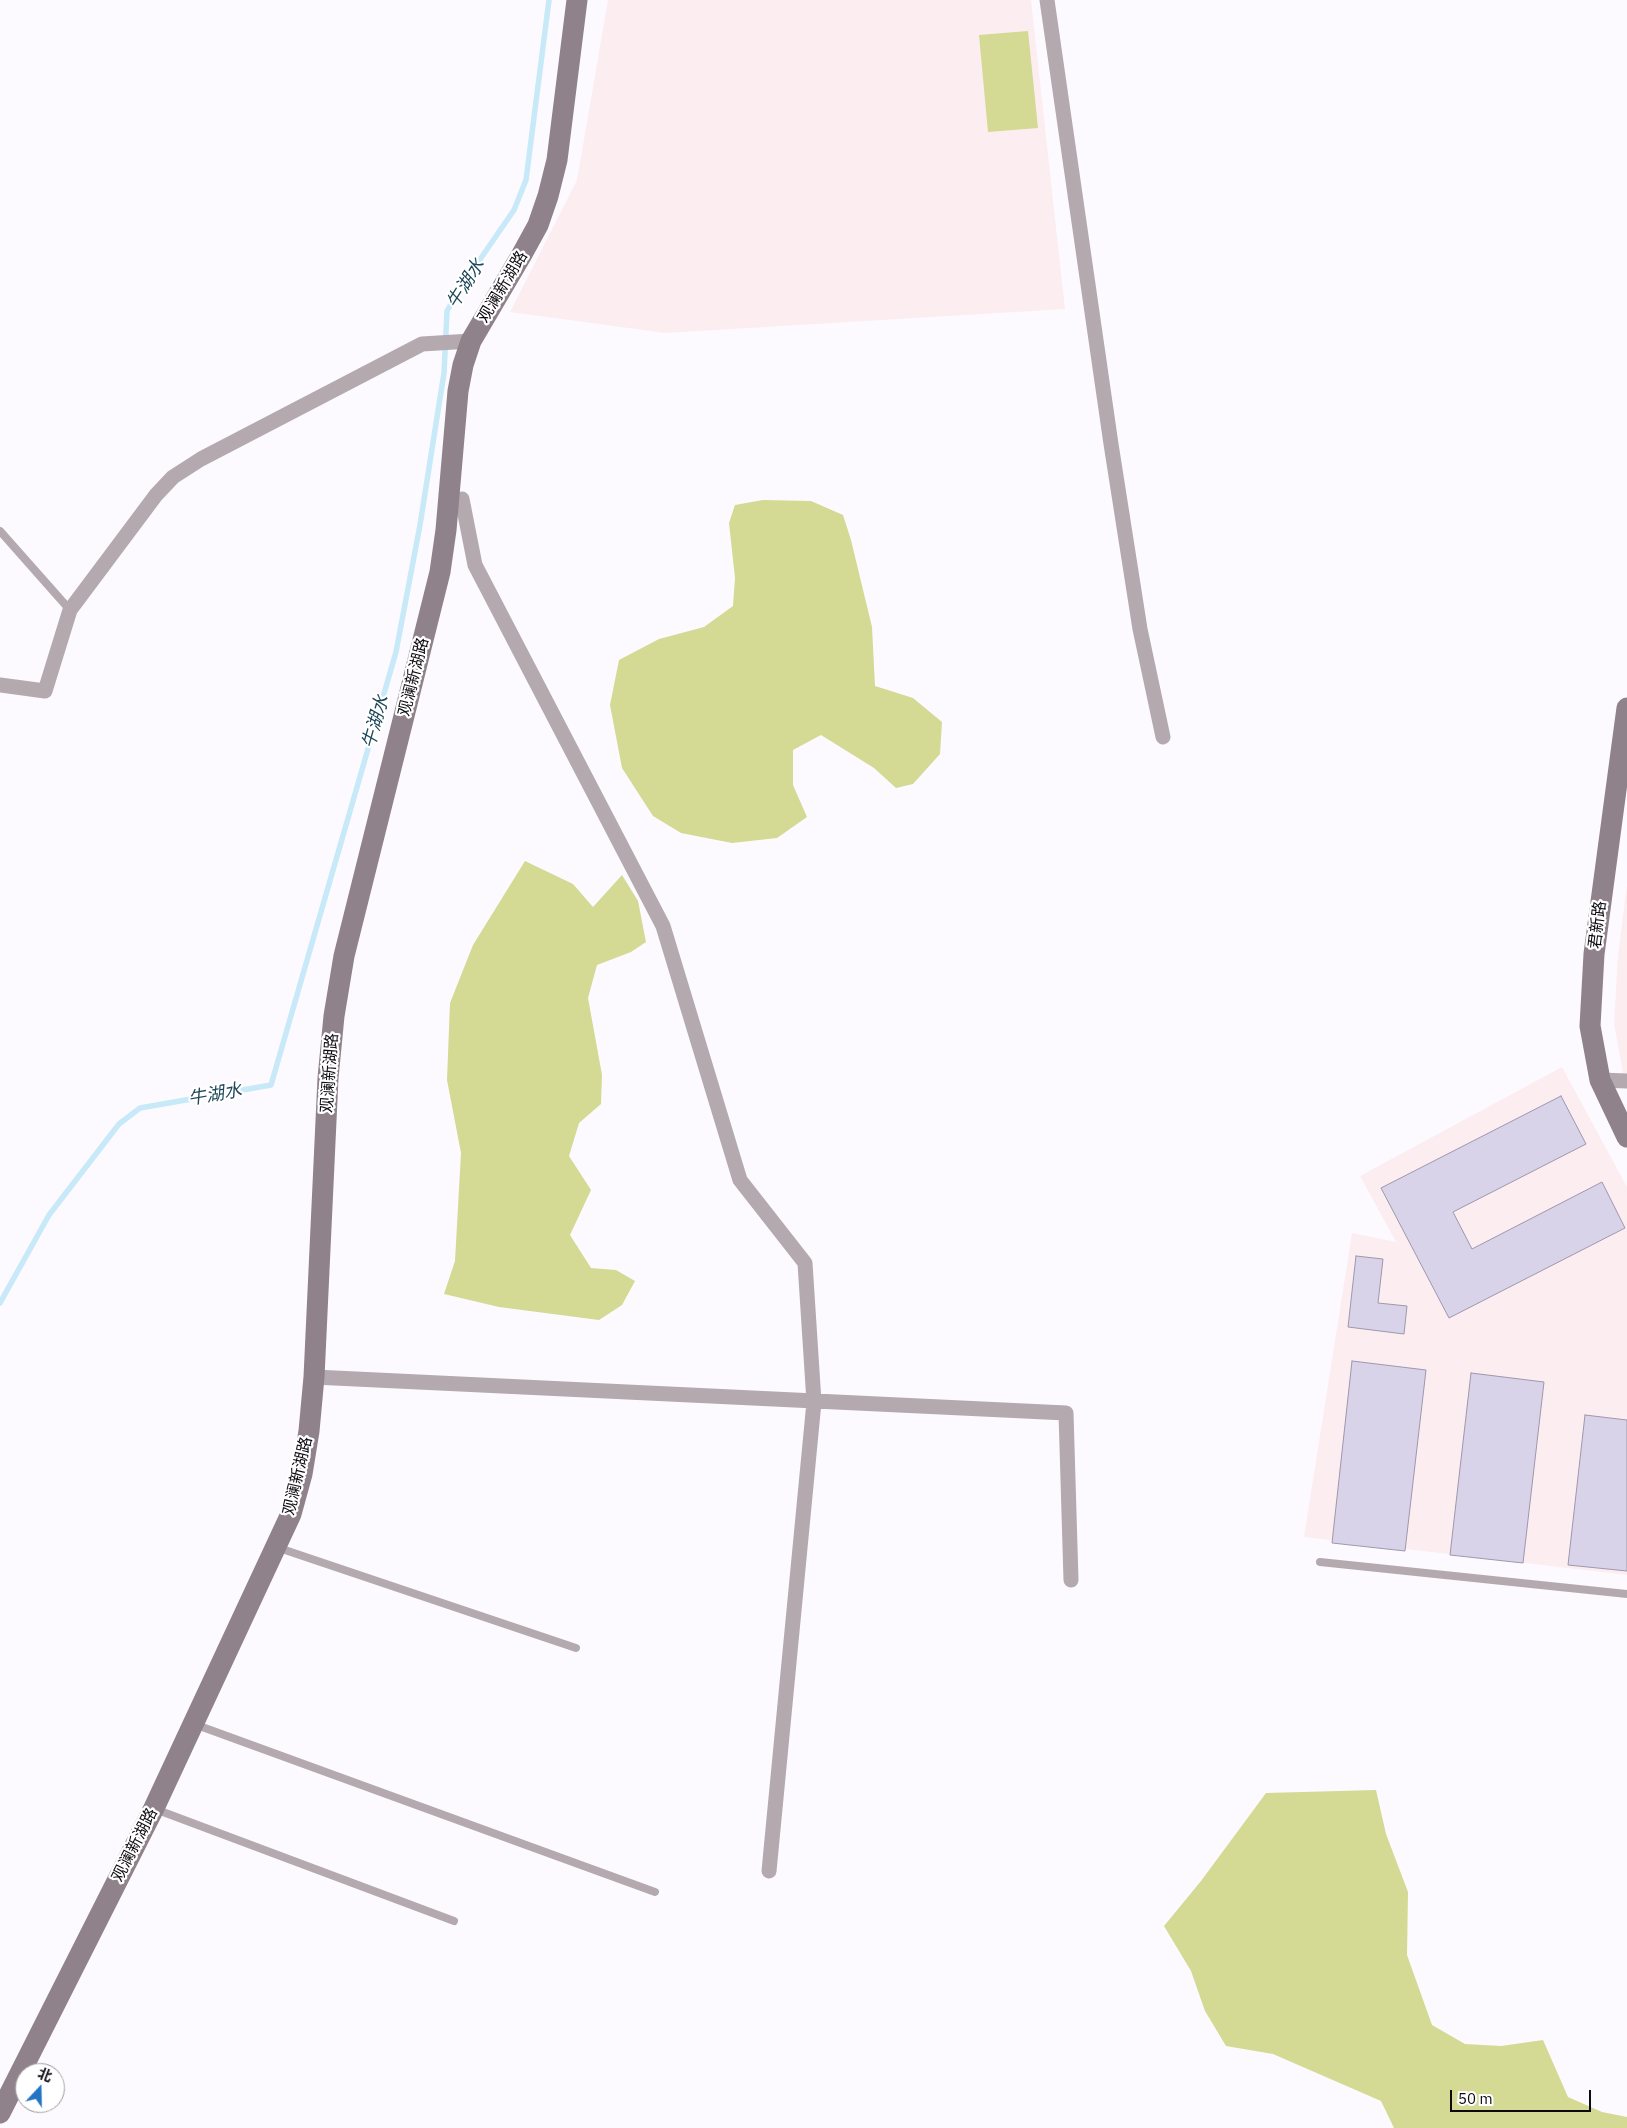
<!DOCTYPE html>
<html>
<head>
<meta charset="utf-8">
<style>
	body { margin:0 }
	#map { position:relative; width:1627px; height:2128px; overflow:hidden; background:#fcfaff; font-family:"IBM Plex Sans","Noto Sans SC",sans-serif }
	canvas { display:block }
	.north { position:absolute; left:15px; top:2063px; width:50px; height:50px; box-sizing:border-box; background:#fff; border:1px solid #9e9da0; border-radius:50%; rotate:21deg; font-size:14px; font-weight:700; line-height:20px; text-align:center; color:#0d0a12 }
	.north::after { content:''; display:block; margin:auto; width:18px; height:22px; background:#2375c3; clip-path:polygon(50% 0,100% 100%,50% 72%,0 100%) }
	.scale { position:absolute; left:1450px; top:2090px; width:141px; height:22px; box-sizing:border-box; border:2px solid #0d0a12; border-top:0; padding-left:6px; font-size:15px; line-height:18px; white-space:nowrap; color:#0d0a12; -webkit-text-stroke:4px #fff; paint-order:stroke }
</style>
</head>
<body>
<div id="map">
<canvas width="1627" height="2128"></canvas>
<div class="north">北</div>
<div class="scale">50 m</div>
</div>
<script>
const ctx = document.querySelector('canvas').getContext('2d');
ctx.lineJoin = 'round';
function fillPath(path, color) {
  ctx.fillStyle = color;
  ctx.fill(path, 'evenodd');
}
function toPath(rows) {
  const path = new Path2D();
  for (const r of rows) {
    path.moveTo(r[0], r[1]);
    for (let i = 2; i < r.length; i += 2) path.lineTo(r[i], r[i + 1]);
  }
  return path;
}
function trace(path, color, width, dash) {
  ctx.strokeStyle = color;
  ctx.lineWidth = width;
  ctx.lineCap = dash ? 'butt' : 'round';
  ctx.setLineDash(dash || []);
  ctx.stroke(path);
}
function drawText(font, color, halo, rows, align = 'center') {
  ctx.font = font + ' "IBM Plex Sans","Noto Sans SC",sans-serif';
  ctx.lineWidth = 4.5;
  ctx.setLineDash([]);
  ctx.textBaseline = 'middle';
  ctx.strokeStyle = halo;
  ctx.fillStyle = color;
  for (const [text, x, y, turn = 0] of rows) {
    ctx.save();
    ctx.translate(x, y);
    ctx.rotate((+turn || 0) * Math.PI / 180);
    ctx.textAlign = isNaN(turn) ? turn : align;
    if (halo) ctx.strokeText(text, 0, 0);
    ctx.fillText(text, 0, 0);
    ctx.restore();
  }
}
fillPath(toPath([
	[608,0,1031,0,1065,309,665,333,510,312,577,180],
	[1627,885,1627,1081,1623,1073,1614,1024,1618,956],
	[1562,1067,1627,1187,1627,1575,1304,1537,1352,1233,1396,1242,1360,1176]
]), '#fcedf1');
fillPath(toPath([
	[1028,31,1038,128,988,132,979,35],
	[763,500,811,501,843,515,851,540,872,627,875,686,913,698,942,722,940,754,913,784,896,788,874,768,821,735,793,750,793,785,807,817,777,838,732,843,681,833,653,816,622,768,610,705,619,660,659,639,704,627,733,606,735,578,729,523,735,505],
	[525,861,573,884,593,907,622,875,638,901,646,942,631,952,597,965,588,998,602,1075,601,1104,579,1123,569,1156,591,1190,570,1235,591,1268,616,1270,635,1281,622,1305,599,1320,499,1307,444,1294,455,1261,461,1153,447,1080,450,1003,473,945],
	[1376,1790,1386,1834,1408,1892,1407,1955,1432,2025,1465,2044,1501,2046,1543,2040,1568,2097,1602,2112,1627,2117,1627,2128,1394,2128,1381,2101,1273,2054,1226,2046,1205,2011,1191,1971,1164,1926,1201,1881,1266,1793]
]), '#d4d993');
trace(toPath([
	[0,1303,49,1215,119,1124,140,1108,271,1085,396,652,420,525,444,373,447,311,459,290,514,210,526,180,549,0]
]), '#c7e9f8', 5.5);
const building = toPath([
	[1561,1096,1586,1144,1453,1212,1472,1249,1602,1182,1625,1228,1449,1318,1381,1188,1561,1096],
	[1356,1256,1383,1259,1378,1303,1407,1306,1404,1334,1348,1327,1356,1256],
	[1352,1361,1426,1370,1405,1551,1332,1543,1352,1361],
	[1471,1373,1544,1382,1523,1563,1450,1555,1471,1373],
	[1585,1415,1627,1420,1627,1571,1568,1565,1585,1415]
]);
fillPath(building, '#d9d3e9');
trace(building, '#9e98ad', 1);
trace(toPath([
	[0,531,70,610],
	[276,1547,576,1648],
	[1320,1562,1627,1594],
	[194,1724,655,1892],
	[155,1809,454,1921]
]), '#b3a9af', 8);
trace(toPath([
	[1047,0,1111,444,1140,629,1163,737],
	[462,499,475,565,663,926,740,1180,805,1263,814,1402,769,1871],
	[0,685,45,691,70,610,156,495,173,477,201,459,422,344,471,341],
	[1600,1080,1627,1081],
	[314,1377,1066,1413,1071,1580]
]), '#b3a9af', 15);
trace(toPath([
	[1627,708,1594,954,1590,1026,1600,1080,1627,1137],
	[0,2113,154,1808,291,1514,302,1474,309,1431,314,1377,328,1078,334,1016,344,956,440,572,446,530,458,391,463,365,471,341,521,256,538,225,548,196,557,160,577,0]
]), '#90828a', 21);
drawText('16px', '#0d0a12', '#fff', [
	["观澜新湖路",503,287,-59],
	["观澜新湖路",414,677,-76],
	["君新路",1598,925,-83],
	["观澜新湖路",330,1073,-86],
	["观澜新湖路",298,1476,-77],
	["观澜新湖路",135,1845,-63]
]);
drawText('italic 18px', '#1e4757', '#fff', [
	["牛湖水",466,284,-58],
	["牛湖水",376,722,-74],
	["牛湖水",215,1095,-10]
]);
</script>
</body>
</html>
